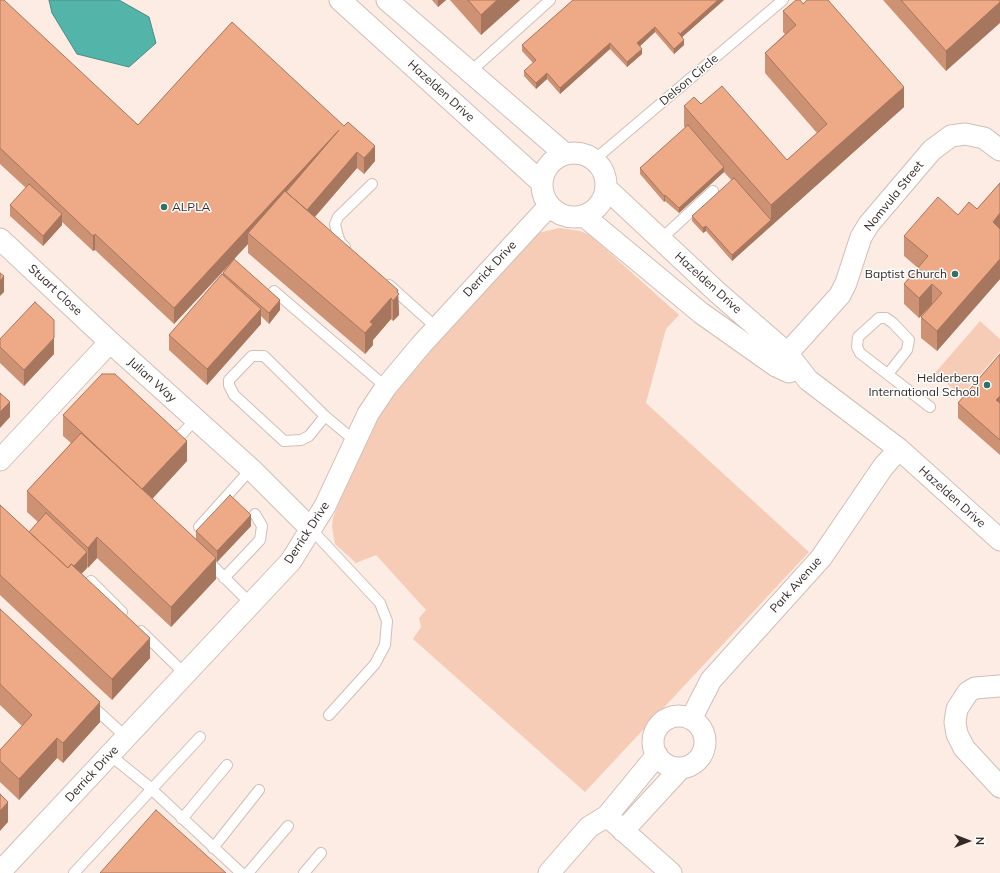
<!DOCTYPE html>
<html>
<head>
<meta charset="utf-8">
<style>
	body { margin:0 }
	#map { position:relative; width:1000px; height:873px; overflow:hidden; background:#fdece3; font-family:Mulish,sans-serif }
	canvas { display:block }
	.north { position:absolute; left:948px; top:821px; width:40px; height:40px; -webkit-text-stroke:3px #fff; paint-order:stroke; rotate:90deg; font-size:11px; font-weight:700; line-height:16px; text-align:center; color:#312a27 }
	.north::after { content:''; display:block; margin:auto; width:14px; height:18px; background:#312a27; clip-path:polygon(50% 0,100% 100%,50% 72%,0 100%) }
</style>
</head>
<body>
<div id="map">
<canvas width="1000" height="873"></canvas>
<div class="north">N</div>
</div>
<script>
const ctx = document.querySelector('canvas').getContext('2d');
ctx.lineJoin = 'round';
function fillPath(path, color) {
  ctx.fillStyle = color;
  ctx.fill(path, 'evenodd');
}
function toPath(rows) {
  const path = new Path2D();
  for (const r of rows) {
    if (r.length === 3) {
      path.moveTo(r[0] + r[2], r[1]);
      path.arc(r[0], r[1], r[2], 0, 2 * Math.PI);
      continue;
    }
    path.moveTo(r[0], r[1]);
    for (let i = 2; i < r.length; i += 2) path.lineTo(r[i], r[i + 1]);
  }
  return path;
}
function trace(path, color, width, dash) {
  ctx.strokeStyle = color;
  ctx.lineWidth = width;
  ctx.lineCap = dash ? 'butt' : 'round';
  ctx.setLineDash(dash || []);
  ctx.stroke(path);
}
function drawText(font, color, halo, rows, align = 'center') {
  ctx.font = font + ' Mulish,sans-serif';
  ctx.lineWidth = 3;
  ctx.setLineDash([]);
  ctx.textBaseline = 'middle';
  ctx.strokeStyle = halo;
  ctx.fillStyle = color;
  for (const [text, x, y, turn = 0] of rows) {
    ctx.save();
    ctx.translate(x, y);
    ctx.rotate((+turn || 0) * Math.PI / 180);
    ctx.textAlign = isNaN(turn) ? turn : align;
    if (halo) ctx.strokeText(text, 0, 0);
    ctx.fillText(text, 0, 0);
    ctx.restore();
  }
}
fillPath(toPath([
	[559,228,580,231,590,235,679,315,666,329,646,403,809,552,585,792,413,639,421,627,419,618,426,610,376,555,356,563,335,544,332,527,333,518,360,446,398,386,538,233],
	[980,321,1000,339,1000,352,961,396,935,373]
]), '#f6ccb7');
const water = toPath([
	[49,0,119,0,149,17,156,43,129,67,77,54,52,13,49,0]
]);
fillPath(water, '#53b5a9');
trace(water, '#498b82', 1);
const service = toPath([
	[470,72,550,0],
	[594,160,783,0],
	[661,239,713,191],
	[345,247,340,242,337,233,335,224,338,217,372,184],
	[389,285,437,328],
	[274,291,386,387],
	[888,374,907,350,909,340,893,323,886,318,879,318,858,337,857,347,860,353,930,407],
	[325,416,309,436,301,440,284,441,234,395,229,385,229,380,252,356,264,356,325,416,355,441],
	[168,432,171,435,180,436,196,419],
	[199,527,251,469],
	[311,529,380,603,387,621,385,645,375,664,329,715],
	[207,560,251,604],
	[224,578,260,540,262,526,255,514],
	[91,581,122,612],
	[141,631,185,674],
	[91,705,126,737],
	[110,755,147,785,241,873],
	[182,819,227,765],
	[213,848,259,790],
	[74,873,200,737],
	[248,873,288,826],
	[304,873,321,853]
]);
const minor = toPath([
	[340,0,541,182],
	[387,0,565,154],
	[574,185,32],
	[606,188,718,293,787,353,808,380,899,449,1000,540],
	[584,216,701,313,776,366,789,372],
	[0,239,110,342,251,469,311,529],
	[776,366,840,295,846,283,861,237,869,224,932,150,951,136,965,134,984,138,1000,150],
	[0,460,110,342],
	[1000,686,975,688,968,692,957,709,955,722,957,734,964,748,1000,787],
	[679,742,26],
	[691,719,711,680,821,558,883,467,899,449],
	[607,816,671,873],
	[623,831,681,768],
	[0,872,291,561,325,506,368,414,386,387,421,345,549,206],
	[549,873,589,827,607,816,657,755]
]);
trace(service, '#cfbfb7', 12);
trace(minor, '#cfbfb7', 23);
trace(service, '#fff', 10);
trace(minor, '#fff', 21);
fillPath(toPath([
	[0,0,138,125,232,22,375,161,364,174,357,168,315,217,398,294,399,315,393,321,391,319,373,340,373,345,365,354,248,253,248,244,234,259,280,310,269,324,261,316,261,324,207,385,169,350,169,335,223,275,223,273,231,263,174,324,95,250,93,251,62,222,62,225,43,246,10,216,10,205,26,188,0,164],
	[432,0,446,0,438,7],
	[450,0,520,0,481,35],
	[573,0,724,0,682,37,684,45,674,54,655,32,640,46,642,54,627,67,610,49,560,94,547,79,536,89,524,76,524,71,533,63,522,51,522,45],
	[883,0,1000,0,946,71],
	[783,11,904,107,732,261,706,231,703,233,692,221,692,216,732,181,724,172,679,213,665,201,664,202,640,174,640,168,685,128,684,126,684,106,701,104,787,160,817,133,765,73,765,53,785,34,783,32],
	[1000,183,1000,279,937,351,921,338,921,317,932,304,919,318,904,304,904,284,918,268,904,256,904,236,958,215,977,209],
	[0,339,54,354,24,386,0,363],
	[1000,354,1000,455,958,418,958,403],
	[63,415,187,461,152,499,196,539,196,531,251,526,217,562,216,561,216,579,171,627,97,558,81,574,150,658,112,700,0,595,0,505,29,532,38,522,27,512,27,491,71,443,63,436],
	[0,609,100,722,63,763,57,758,19,800,0,782,0,750,22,726,0,705]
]), '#cd9174');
fillPath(toPath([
	[438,0,446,0,438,7],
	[497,0,520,0,481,35,481,15],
	[718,0,724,0,680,39,680,34],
	[1000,2,1000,23,946,71,946,51],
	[655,27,655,32,637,49,637,43],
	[684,40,684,45,674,54,674,49],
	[610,43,610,49,560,94,560,88],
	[642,49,642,54,627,67,627,62],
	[547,73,547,79,536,89,536,83],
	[904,87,904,107,732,261,732,255,771,220,771,205],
	[339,130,284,205,248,233,248,244,174,324,174,308],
	[375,146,375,161,364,174,364,158],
	[357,152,357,168,305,228,305,212],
	[724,167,724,172,679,213,679,208],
	[665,195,665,201,664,202,664,196],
	[1000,213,1000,234,993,222],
	[62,214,62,225,43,246,43,236],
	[706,226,706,231,703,233,703,228],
	[95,234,95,250,93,251,93,236],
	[1000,259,1000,279,937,351,937,331],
	[4,276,4,292,0,296,0,281],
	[932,284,932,304,919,318,919,298],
	[398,290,399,315,393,321,393,301,397,292],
	[391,298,391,319,373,340,373,345,365,354,365,333,370,322],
	[280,300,280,310,269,324,269,313],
	[261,309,261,324,207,385,207,369],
	[54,338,54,354,24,386,24,370],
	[1000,396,1000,411,996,400],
	[10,402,10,417,0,428,0,412],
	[187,441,187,461,142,510,142,489],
	[251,515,251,526,217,562,217,551],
	[97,537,97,558,88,568,88,548],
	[87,552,87,568,68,588,68,573],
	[216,558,216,579,171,627,171,607],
	[150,638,150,658,112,700,112,679],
	[100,702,100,722,63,763,63,743],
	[57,738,57,758,19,800,19,779],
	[8,802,8,822,0,831,0,811]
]), '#a7765e');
const building = toPath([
	[0,0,4,0,138,125,232,22,344,126,348,122,375,146,364,158,357,152,307,210,286,192,339,130,174,308,95,234,93,236,0,148,0,0],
	[468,0,497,0,481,15,468,0],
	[573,0,718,0,680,34,678,32,684,40,674,49,655,27,637,43,642,49,627,62,610,43,560,88,547,73,536,83,524,71,536,60,522,45,573,0],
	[796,0,800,0,803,4,807,0,828,0,904,87,771,205,684,106,694,97,701,104,722,86,787,160,827,124,765,53,796,25,783,11,796,0],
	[901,0,1000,0,1000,2,946,51,901,0],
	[688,125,724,167,679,208,665,195,664,196,640,168,688,125],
	[734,178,771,220,732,255,706,226,703,228,692,216,734,178],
	[1000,183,1000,213,993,222,1000,229,1000,228,1000,259,937,331,921,317,942,293,932,284,919,298,904,284,928,256,904,236,938,197,958,215,969,202,977,209,1000,183],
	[29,184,62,214,43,236,10,205,29,184],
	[285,191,398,290,397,292,399,294,393,301,391,298,370,322,373,324,365,333,248,233,285,191],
	[234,259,280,300,269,313,223,273,234,259],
	[0,273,4,276,0,281,0,273],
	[222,274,261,309,207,369,169,335,222,274],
	[35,302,54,320,54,338,24,370,0,347,0,339,35,302],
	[1000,354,1000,396,996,400,1000,403,1000,440,958,403,1000,354],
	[102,374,115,374,187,441,142,489,216,558,171,607,97,537,88,548,27,491,81,433,142,489,63,415,102,374],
	[0,393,10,402,0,412,0,393],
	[230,495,251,515,217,551,196,531,230,495],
	[0,505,68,568,71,564,150,638,112,679,0,575,0,505],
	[46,513,87,552,74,566,71,564,68,568,29,532,46,513],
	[0,609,100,702,63,743,57,738,19,779,0,761,0,750,32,715,0,684,0,609],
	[0,794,8,802,0,811,0,794],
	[156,810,226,873,100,873,156,810]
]);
fillPath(building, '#eea987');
trace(building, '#a7765e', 1);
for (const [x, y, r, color] of [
	[164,207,4,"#2b736a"],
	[955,274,4,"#2b736a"],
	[987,385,4,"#2b736a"]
]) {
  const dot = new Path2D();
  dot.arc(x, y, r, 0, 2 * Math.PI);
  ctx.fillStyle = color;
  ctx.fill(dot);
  trace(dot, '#fff', 1.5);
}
drawText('12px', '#312a27', '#fff', [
	["Delson Circle",689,80,-40],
	["Hazelden Drive",441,91,42],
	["Nomvula Street",894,196,-51],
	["Derrick Drive",490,269,-47],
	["Hazelden Drive",708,283,42],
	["Stuart Close",55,290,43],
	["Julian Way",152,380,42],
	["Hazelden Drive",952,497,42],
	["Derrick Drive",307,533,-57],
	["Park Avenue",796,585,-48],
	["Derrick Drive",92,774,-47]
]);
drawText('12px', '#312a27', '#fff', [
	["ALPLA",172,207,"left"],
	["Baptist Church",947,274],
	["Helderberg",979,378],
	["International School",979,392]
], 'right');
</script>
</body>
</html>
